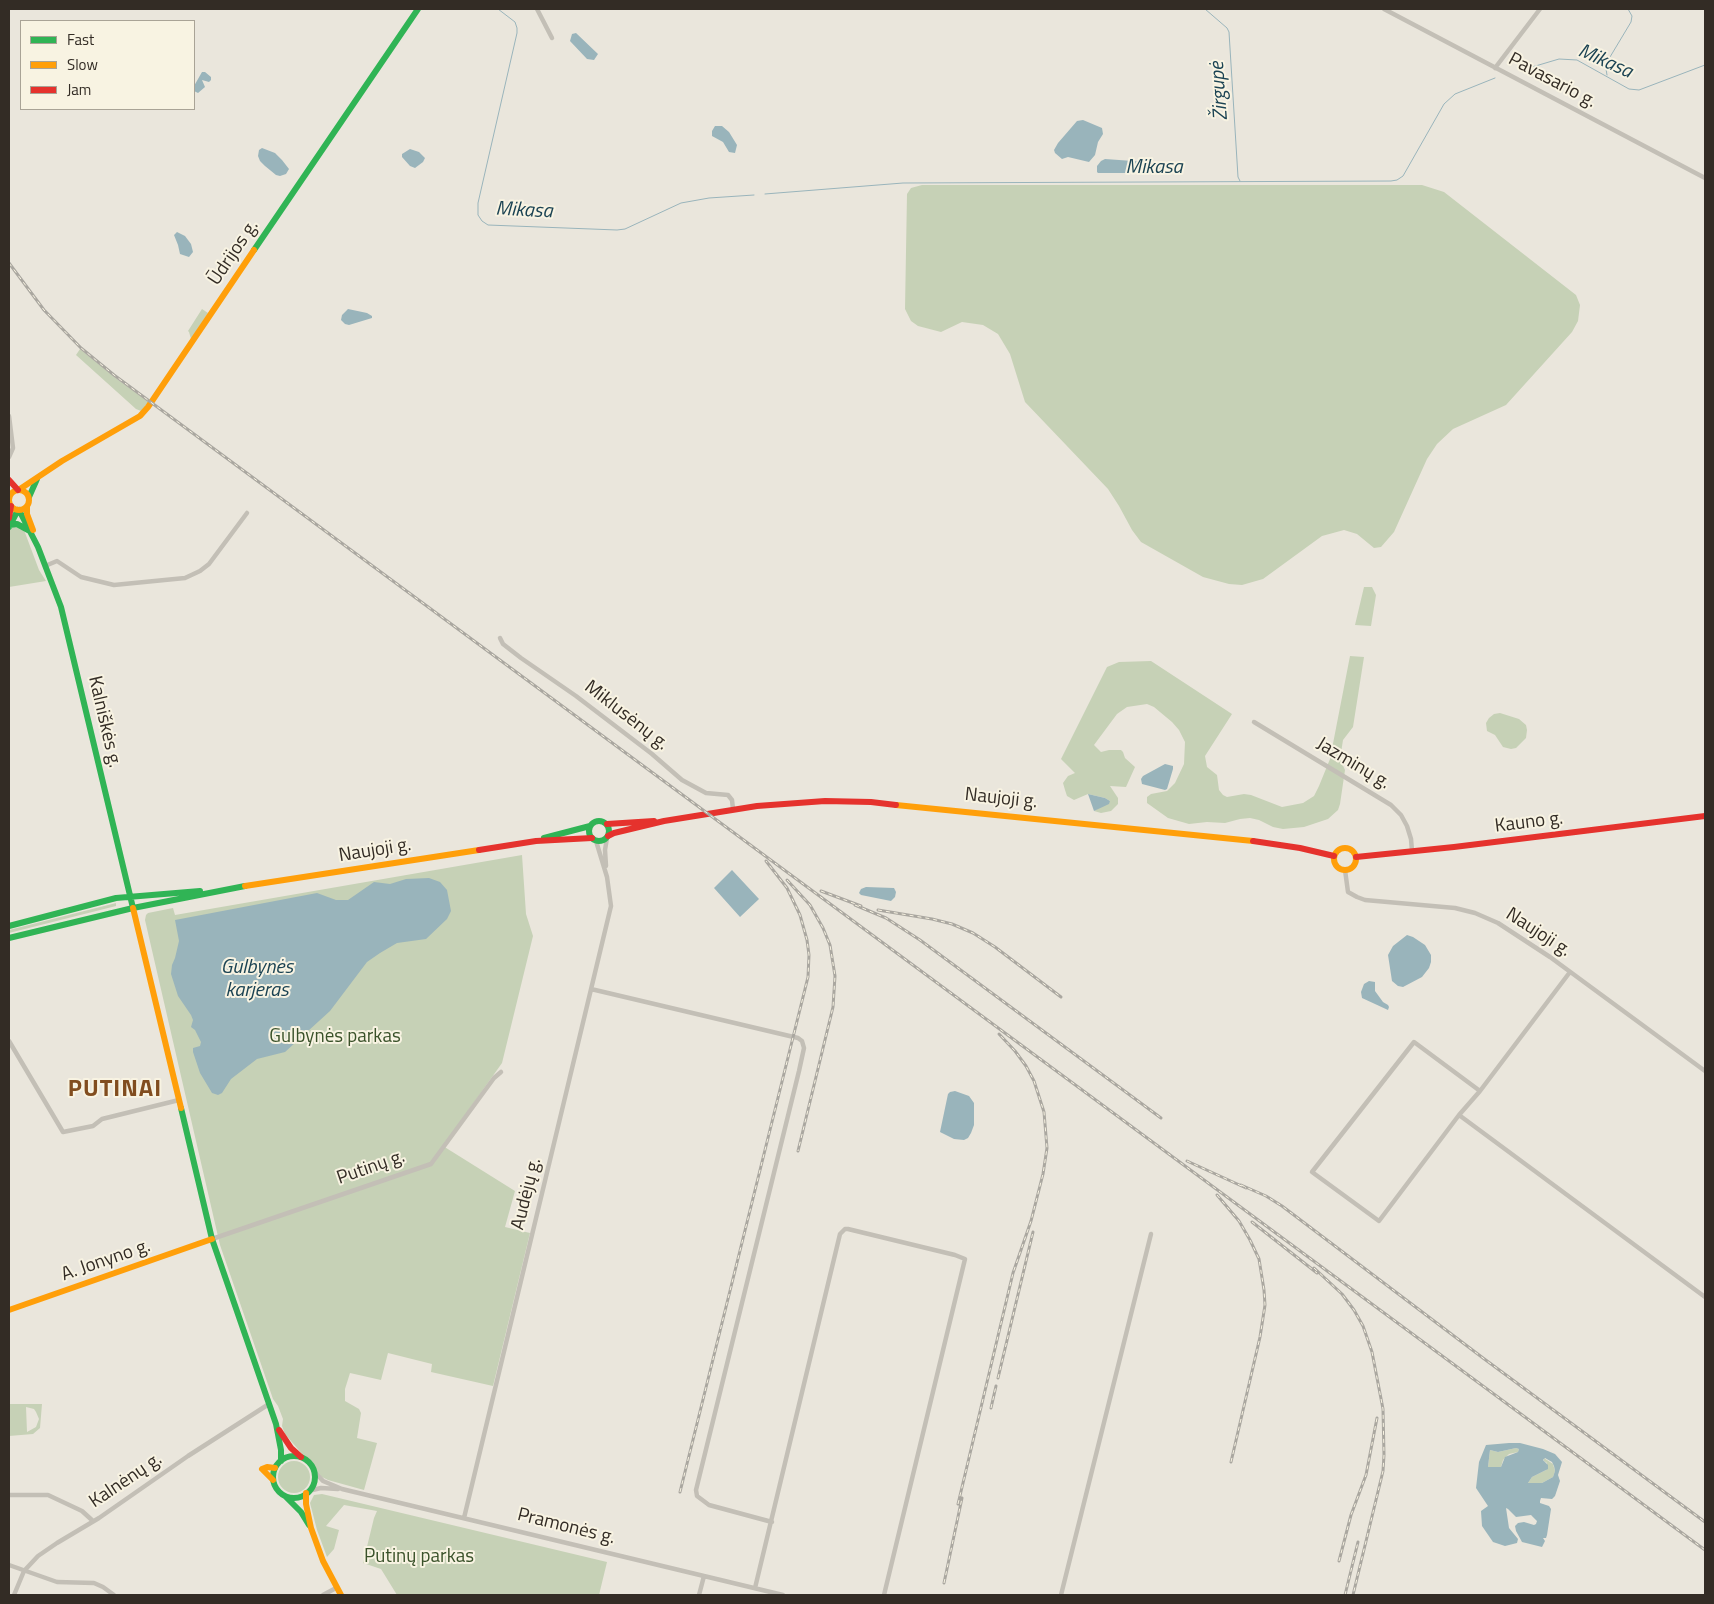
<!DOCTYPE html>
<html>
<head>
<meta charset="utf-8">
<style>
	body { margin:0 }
	#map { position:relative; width:1714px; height:1604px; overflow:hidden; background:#eae6dc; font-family:"Titillium Web",sans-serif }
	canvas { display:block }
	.frame { position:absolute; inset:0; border:10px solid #332c25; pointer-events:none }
	.legend { position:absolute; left:20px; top:20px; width:175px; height:90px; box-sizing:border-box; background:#f8f3e2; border:1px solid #a9a396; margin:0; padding:6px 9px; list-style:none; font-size:15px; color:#332c25 }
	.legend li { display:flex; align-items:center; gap:10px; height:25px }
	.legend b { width:25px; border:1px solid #a9a396 }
</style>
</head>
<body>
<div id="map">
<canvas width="1714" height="1604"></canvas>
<div class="frame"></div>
<ul class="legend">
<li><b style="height:6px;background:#30b455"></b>Fast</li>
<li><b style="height:6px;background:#ff9f0a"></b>Slow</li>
<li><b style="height:6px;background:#e5322d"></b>Jam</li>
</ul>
</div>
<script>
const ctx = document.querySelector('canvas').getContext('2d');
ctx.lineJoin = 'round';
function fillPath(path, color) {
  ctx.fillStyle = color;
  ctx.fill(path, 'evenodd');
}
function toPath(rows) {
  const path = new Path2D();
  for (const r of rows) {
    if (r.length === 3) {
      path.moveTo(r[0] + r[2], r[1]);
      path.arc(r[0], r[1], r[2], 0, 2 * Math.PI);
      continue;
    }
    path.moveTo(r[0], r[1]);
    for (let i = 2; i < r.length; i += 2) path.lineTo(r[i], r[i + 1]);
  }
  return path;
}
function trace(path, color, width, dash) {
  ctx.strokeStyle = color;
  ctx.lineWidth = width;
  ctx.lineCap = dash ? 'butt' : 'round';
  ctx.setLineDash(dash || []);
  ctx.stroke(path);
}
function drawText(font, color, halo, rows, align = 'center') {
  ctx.font = font + ' "Titillium Web",sans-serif';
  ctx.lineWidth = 4;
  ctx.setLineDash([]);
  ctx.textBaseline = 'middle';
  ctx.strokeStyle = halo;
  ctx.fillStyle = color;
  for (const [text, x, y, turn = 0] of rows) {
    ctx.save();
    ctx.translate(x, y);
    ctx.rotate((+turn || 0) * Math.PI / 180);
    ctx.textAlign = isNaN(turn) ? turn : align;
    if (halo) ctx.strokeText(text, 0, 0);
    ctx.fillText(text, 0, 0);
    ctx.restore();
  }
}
fillPath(toPath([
	[922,185,1422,185,1444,192,1576,295,1580,305,1578,321,1572,332,1506,405,1453,429,1437,444,1427,459,1394,532,1381,547,1374,548,1357,534,1344,530,1322,536,1263,579,1242,585,1229,584,1203,577,1141,542,1132,530,1119,506,1108,489,1025,402,1010,354,998,334,983,325,962,322,941,332,918,326,911,321,905,309,907,194,911,188],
	[202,309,208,313,191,339,189,332,188,331],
	[80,349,117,379,149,402,141,411,136,409,76,355],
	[16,526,24,530,39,570,46,581,9,587,9,532,10,529],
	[1364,587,1372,587,1376,595,1371,626,1355,625],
	[1350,656,1364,657,1353,727,1343,740,1340,759,1345,770,1340,804,1338,810,1328,819,1304,827,1283,829,1273,827,1259,820,1250,818,1240,819,1225,823,1207,822,1189,824,1168,818,1147,803,1147,797,1151,794,1167,791,1175,783,1184,764,1185,742,1179,730,1172,722,1154,707,1147,704,1127,707,1117,714,1094,745,1101,752,1109,750,1121,750,1123,752,1125,758,1135,767,1126,787,1110,786,1118,798,1118,804,1111,811,1101,813,1094,811,1110,801,1105,798,1088,794,1074,800,1067,796,1065,790,1063,783,1068,776,1075,773,1061,759,1107,667,1119,662,1151,661,1232,714,1205,756,1207,767,1217,775,1219,790,1223,795,1227,797,1244,794,1251,795,1282,807,1303,803,1314,796,1319,786,1330,759],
	[1500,713,1519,719,1526,725,1527,730,1526,738,1516,748,1511,749,1503,747,1495,735,1487,731,1486,723,1489,718,1494,714],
	[522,855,526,914,533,936,502,1063,443,1146,515,1191,505,1227,530,1233,493,1386,431,1372,432,1364,388,1353,381,1380,350,1373,345,1389,345,1401,359,1409,361,1413,357,1438,377,1443,364,1490,328,1480,322,1477,285,1434,282,1426,283,1419,278,1406,273,1399,220,1245,145,920,146,915,148,913,173,908,175,915],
	[116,903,116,906,9,933,9,930],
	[9,1404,42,1404,40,1428,33,1434,9,1436],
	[26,1407,34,1409,36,1412,39,1419,36,1427,27,1432],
	[1516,1448,1519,1449,1518,1452,1509,1454,1503,1460,1501,1467,1488,1467,1490,1450,1498,1452],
	[1544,1458,1553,1464,1555,1471,1553,1477,1542,1483,1528,1483,1532,1477,1546,1470,1547,1463,1544,1461],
	[294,1477,16],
	[322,1494,607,1562,599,1595,397,1595,381,1569,363,1563,374,1518,377,1511,344,1505,326,1526,339,1530,334,1549,327,1557,317,1530,310,1503,314,1495]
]), '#c6d1b6');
fillPath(toPath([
	[576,33,598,54,594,60,587,59,570,41,572,34],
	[202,72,205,72,211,77,211,80,209,82,202,80,205,87,198,93,194,91,194,86],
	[1083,120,1102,128,1103,134,1098,142,1095,155,1089,162,1068,157,1062,159,1055,153,1054,150,1058,143,1077,121],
	[715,126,722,126,729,132,737,145,735,153,729,152,723,142,712,136,712,131],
	[262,148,275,153,282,160,289,169,286,174,280,176,276,175,265,166,260,161,258,156,259,150],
	[410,149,419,152,425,158,423,162,415,168,410,166,402,157,402,154],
	[1105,159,1161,163,1162,170,1155,173,1098,173,1097,172,1097,166,1101,161],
	[177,232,185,236,191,244,193,252,189,257,180,254,178,245,174,235],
	[348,309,367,313,372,316,372,318,349,325,345,324,341,320,342,315],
	[1165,764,1173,766,1173,769,1167,789,1165,790,1142,784,1141,779,1143,776],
	[1088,794,1105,798,1110,801,1109,804,1094,811],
	[732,870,759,899,740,917,714,888],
	[429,878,440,882,447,890,451,911,447,919,426,939,397,943,380,953,367,962,330,1011,285,1052,257,1059,231,1079,222,1093,218,1095,212,1093,200,1073,193,1052,193,1048,200,1046,201,1042,195,1030,191,1027,193,1020,191,1015,178,996,171,974,172,965,175,958,179,941,175,920,317,893,336,900,348,900,374,882,390,884,406,879],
	[866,887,894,888,896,892,895,897,891,901,861,895,859,893,861,889],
	[1407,935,1413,937,1425,945,1431,955,1431,962,1429,968,1422,977,1403,987,1398,986,1392,981,1388,955,1393,946],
	[1369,981,1375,982,1375,991,1383,1002,1388,1005,1389,1007,1388,1010,1362,998,1361,992,1364,984],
	[955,1091,969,1096,974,1103,974,1125,971,1133,968,1138,964,1140,954,1139,940,1132,948,1094,950,1092],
	[1509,1443,1520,1443,1543,1449,1555,1454,1562,1462,1558,1475,1560,1481,1555,1496,1552,1499,1541,1498,1540,1501,1540,1503,1549,1506,1551,1509,1547,1535,1546,1538,1543,1538,1545,1541,1542,1547,1522,1542,1516,1531,1515,1526,1518,1523,1524,1522,1534,1525,1536,1524,1537,1521,1531,1515,1516,1517,1508,1509,1506,1508,1509,1528,1518,1539,1517,1543,1505,1546,1493,1542,1482,1526,1481,1511,1488,1506,1476,1488,1479,1462,1486,1445],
	[1516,1448,1519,1449,1518,1452,1505,1457,1501,1467,1488,1467,1490,1450,1498,1452],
	[1545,1458,1552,1462,1554,1466,1555,1471,1553,1477,1542,1483,1528,1483,1532,1477,1548,1469,1548,1465,1543,1460]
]), '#99b4bb');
trace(toPath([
	[498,9,515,22,517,28,517,33,478,203,478,215,482,221,488,225,617,230,625,229,681,203,709,198,754,195],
	[1205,9,1227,28,1229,32,1238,177,1240,181],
	[1522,70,1559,59,1577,60,1629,89,1639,90,1705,65],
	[1607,75,1606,69,1610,57,1631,22,1632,16,1628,9],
	[765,194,903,183,1391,181,1397,180,1403,176,1444,104,1455,94,1495,78]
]), '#99b4bb', 1);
trace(toPath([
	[537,9,552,38],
	[1384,9,1705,178],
	[1495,68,1540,9],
	[9,416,13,448,9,457],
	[45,566,57,561,81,577,114,585,185,578,200,571,209,564,247,513],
	[500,638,503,644,521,658,576,696,652,754,682,780,706,793,728,795,732,800,733,809],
	[1254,722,1391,805,1401,815,1407,826,1411,839,1412,851],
	[606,866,605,850,607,838],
	[1345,870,1348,892,1357,897,1365,900,1455,908,1475,913,1498,923,1550,957,1705,1071],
	[591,989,798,1038,802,1041,804,1048,799,1071,696,1490,697,1496,709,1505,772,1522],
	[9,1041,63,1132,93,1126,102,1119,179,1100],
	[1480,1091,1414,1042,1312,1172,1379,1221,1459,1115,1480,1091,1570,972],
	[1459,1115,1705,1297],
	[212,1239,431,1164,494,1078,501,1072],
	[314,1471,323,1481,342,1489,783,1595],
	[308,1491,321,1488,338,1489],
	[9,1495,48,1495,82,1511,93,1521],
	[464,1518,611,906,607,877,596,841],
	[9,1565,57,1582,94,1583,103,1587,114,1595],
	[755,1588,840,1234,845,1229,848,1229,955,1255,965,1259,884,1595],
	[14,1595,24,1571,38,1556,57,1543,99,1518,188,1456,269,1404],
	[323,1595,336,1588],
	[699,1595,704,1576],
	[1061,1595,1151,1234]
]), '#c3bfb6', 4.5);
trace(toPath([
	[254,250,418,9],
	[29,497,37,479],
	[19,510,38,547,61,607,133,908],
	[10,525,17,524,28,530],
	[9,527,18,510],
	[599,831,10],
	[544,838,590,826],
	[9,926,116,898,200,891],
	[9,938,133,908,245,886],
	[181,1108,212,1239,276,1424,281,1450,281,1461],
	[294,1477,21],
	[285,1496,301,1512,309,1525]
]), '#30b455', 6);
trace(toPath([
	[20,489,62,461,140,416,148,407,254,250],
	[19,500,10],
	[27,506,27,514,33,530],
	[896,805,1253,841],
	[1345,859,11],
	[245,886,479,850],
	[133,908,181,1108],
	[9,1310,212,1239],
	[273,1480,262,1469,267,1467,275,1468],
	[306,1493,306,1504,311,1528,323,1561,341,1595]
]), '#ff9f0a', 6);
trace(toPath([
	[9,480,18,490],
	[9,518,11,506],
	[607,824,654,821],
	[608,836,614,833,664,821,757,806,825,801,871,802,896,805],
	[1253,841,1300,848,1334,856],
	[479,850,536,841,592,838],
	[1356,857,1454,847,1705,816],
	[279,1430,291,1448,301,1457]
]), '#e5322d', 6);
const rail = toPath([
	[9,263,44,310,81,348,114,375,1705,1550],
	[787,880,810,905,823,928,830,945,835,976,833,1007,798,1151],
	[821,891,861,906],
	[855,905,886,918,920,940,1161,1118],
	[878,910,932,919,952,924,973,933,995,947,1061,997],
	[1187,1161,1246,1188],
	[1241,1185,1266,1196,1282,1206,1483,1358,1705,1522],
	[1217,1195,1239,1221,1250,1240,1259,1259,1264,1290,1265,1305,1260,1337,1231,1462],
	[1252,1222,1317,1273],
	[1314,1268,1342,1294,1354,1310,1363,1326,1372,1352,1383,1409,1384,1455,1383,1471,1353,1595],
	[998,1378,1033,1232],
	[991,1408,996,1386],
	[680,1492,808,977,809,955,807,940,800,915,787,888,766,861],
	[958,1504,1013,1273,1031,1221,1043,1174,1047,1148,1044,1112,1034,1081,1026,1066,1015,1051,999,1034],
	[1339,1561,1351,1515,1366,1475,1377,1418],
	[944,1583,962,1498],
	[1345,1595,1358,1542]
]);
trace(rail, '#aaa7a0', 3);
trace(rail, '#f8f3e2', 1, [4]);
drawText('19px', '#332c25', '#f8f3e2', [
	["Pavasario g.",1552,81,28],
	["Ūdrijos g.",234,253,-56],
	["Miklusėnų g.",626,716,38],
	["Kalniškės g.",104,722,77],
	["Jazminų g.",1353,764,31],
	["Naujoji g.",1001,799,6],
	["Kauno g.",1529,823,-7],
	["Naujoji g.",375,851,-9],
	["Naujoji g.",1538,933,33],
	["Putinų g.",371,1168,-19],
	["Audėjų g.",527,1194,-76],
	["A. Jonyno g.",106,1261,-19],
	["Kalnėnų g.",126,1481,-34],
	["Pramonės g.",566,1527,14]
]);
drawText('19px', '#395129', '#f8f3e2', [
	["Gulbynės parkas",335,1037],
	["Putinų parkas",419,1557]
]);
drawText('italic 20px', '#1b4353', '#f8f3e2', [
	["Mikasa",1605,62,24],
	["Žirgupė",1220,91,-94],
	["Mikasa",1154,168],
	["Mikasa",524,211,3],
	["Gulbynės",257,968],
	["karjeras",257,991]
]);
ctx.letterSpacing = '1px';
drawText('bold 24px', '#814d1f', '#f8f3e2', [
	["PUTINAI",115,1090]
]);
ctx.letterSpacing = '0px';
</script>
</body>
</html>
